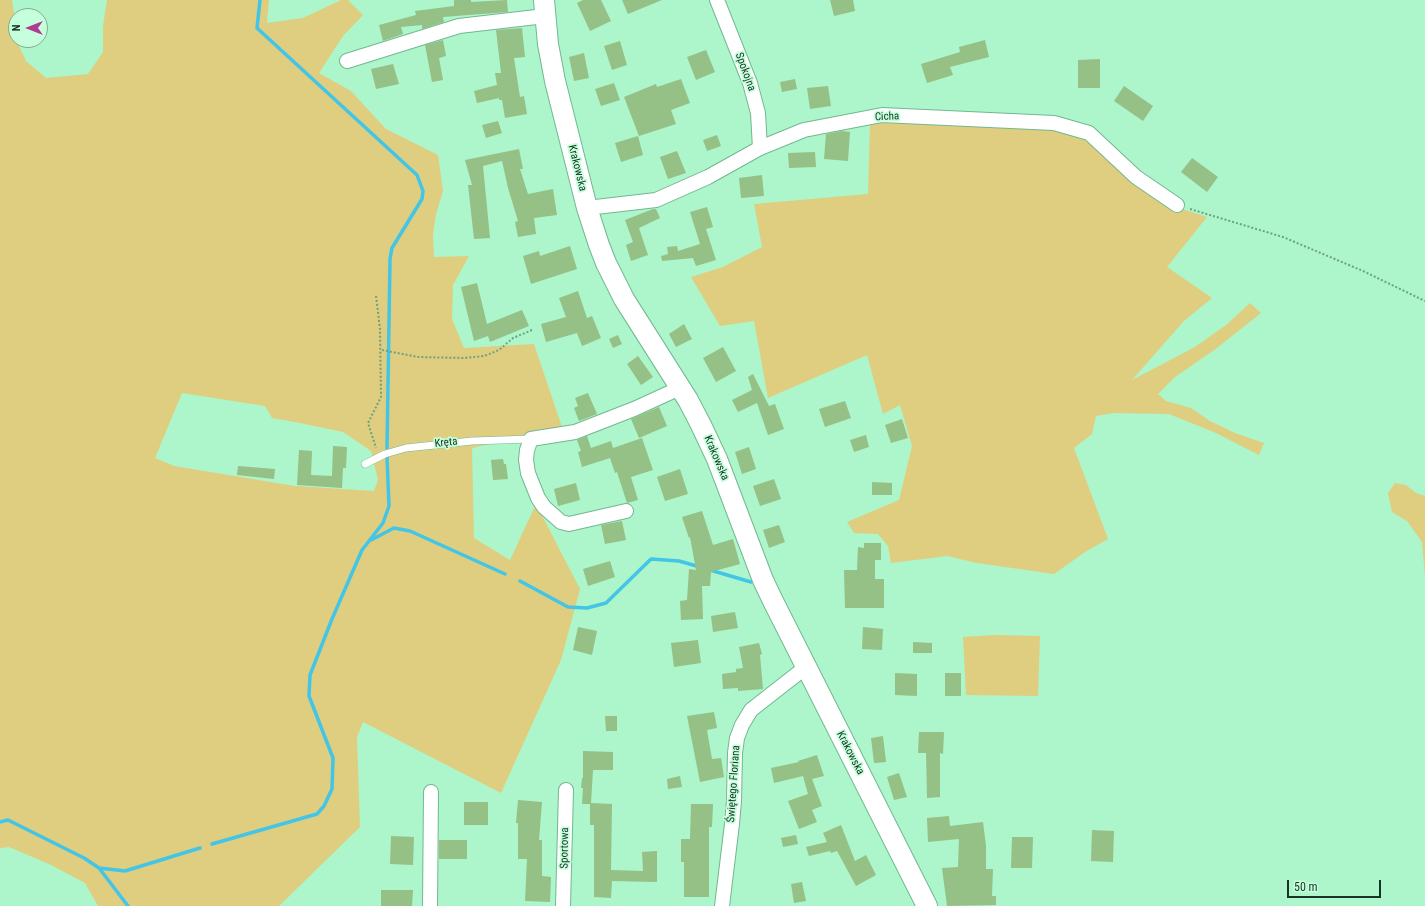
<!DOCTYPE html>
<html>
<head>
<meta charset="utf-8">
<style>
	body { margin:0 }
	#map { position:relative; width:1425px; height:906px; overflow:hidden; background:#adf5ca; font-family:"Roboto Condensed",sans-serif }
	canvas { display:block }
	.north { position:absolute; left:8px; top:8px; width:40px; height:40px; box-sizing:border-box; background:#c6ffdc; border:1px solid #80ad92; border-radius:50%; rotate:270deg; font-size:11px; font-weight:700; line-height:16px; text-align:center; color:#163323 }
	.north::after { content:''; display:block; margin:auto; width:14px; height:18px; background:#af3b95; clip-path:polygon(50% 0,100% 100%,50% 72%,0 100%) }
	.scale { position:absolute; left:1287px; top:880px; width:94px; height:18px; box-sizing:border-box; border:2px solid #163323; border-top:0; padding-left:5px; font-size:12px; line-height:14px; white-space:nowrap; color:#163323; -webkit-text-stroke:3px #c6ffdc; paint-order:stroke }
</style>
</head>
<body>
<div id="map">
<canvas width="1425" height="906"></canvas>
<div class="north">N</div>
<div class="scale">50 m</div>
</div>
<script>
const ctx = document.querySelector('canvas').getContext('2d');
ctx.lineJoin = 'round';
function fillPath(path, color) {
  ctx.fillStyle = color;
  ctx.fill(path, 'evenodd');
}
function toPath(rows) {
  const path = new Path2D();
  for (const r of rows) {
    path.moveTo(r[0], r[1]);
    for (let i = 2; i < r.length; i += 2) path.lineTo(r[i], r[i + 1]);
  }
  return path;
}
function trace(path, color, width, dash) {
  ctx.strokeStyle = color;
  ctx.lineWidth = width;
  ctx.lineCap = dash ? 'butt' : 'round';
  ctx.setLineDash(dash || []);
  ctx.stroke(path);
}
function drawText(font, color, halo, rows, align = 'center') {
  ctx.font = font + ' "Roboto Condensed",sans-serif';
  ctx.lineWidth = 3.5;
  ctx.setLineDash([]);
  ctx.textBaseline = 'middle';
  ctx.strokeStyle = halo;
  ctx.fillStyle = color;
  for (const [text, x, y, turn = 0] of rows) {
    ctx.save();
    ctx.translate(x, y);
    ctx.rotate((+turn || 0) * Math.PI / 180);
    ctx.textAlign = isNaN(turn) ? turn : align;
    if (halo) ctx.strokeText(text, 0, 0);
    ctx.fillText(text, 0, 0);
    ctx.restore();
  }
}
fillPath(toPath([
	[0,0,12,0,16,27,16,40,18,40,19,46,26,61,46,78,88,74,103,52,103,26,107,0,269,0,267,23,303,18,341,0,348,0,363,15,343,36,319,73,351,91,386,129,438,155,443,191,436,214,433,234,434,257,469,256,453,285,452,319,464,348,534,344,563,430,523,436,472,448,474,538,510,560,536,504,580,589,561,660,501,793,363,722,357,737,360,827,279,906,98,906,85,883,49,864,9,847,0,848,0,824,7,822,0,820],
	[182,393,265,406,272,418,300,423,343,432,371,451,378,480,374,491,295,486,174,466,155,458],
	[870,123,1011,123,1068,129,1089,138,1170,205,1207,217,1167,267,1212,298,1184,321,1132,380,1195,347,1226,325,1250,303,1261,313,1217,348,1175,377,1158,394,1166,401,1191,408,1210,421,1235,433,1264,443,1259,455,1216,433,1169,414,1113,413,1096,416,1092,434,1074,448,1108,539,1085,552,1054,574,977,563,947,556,891,563,888,546,878,534,854,533,847,522,899,500,912,446,900,405,883,414,867,355,768,398,754,321,720,326,691,277,723,267,762,247,754,204,868,194],
	[1395,483,1406,485,1416,493,1425,496,1425,576,1422,542,1407,521,1392,512,1388,493],
	[995,635,1040,636,1038,696,966,695,963,637]
]), '#dfce7f');
trace(toPath([
	[260,0,257,28,417,175,423,191,422,199,392,248,390,259,387,448],
	[371,540,394,528,410,531,505,574],
	[710,570,751,582],
	[520,581,568,607,587,608,606,603,651,559,679,561,700,567],
	[0,822,8,820,84,858,99,868,128,906],
	[212,844,317,814,324,806,332,789,333,758,309,696,310,675,332,619,362,550,383,523,389,506,387,457],
	[99,868,125,871,200,848]
]), '#42c5e6', 3.5);
fillPath(toPath([
	[454,0,471,0,471,2,507,0,508,12,443,17,444,22,422,29,422,25,401,27,403,34,383,41,379,25,416,15,415,11,454,6],
	[583,0,601,0,611,21,590,31,577,3],
	[622,0,662,0,628,14],
	[830,0,853,0,855,11,834,16],
	[522,28,525,57,514,58,520,97,524,96,527,114,505,118,502,100,499,100,499,98,477,103,474,91,497,85,495,73,501,73,496,30],
	[443,40,446,56,439,58,443,80,432,82,425,45],
	[985,40,989,57,950,67,953,75,927,83,921,64,960,52,959,47],
	[620,41,627,65,612,70,604,46],
	[706,50,715,72,696,80,687,57],
	[584,53,589,78,574,81,569,57],
	[1100,59,1100,88,1078,88,1078,60],
	[393,64,399,84,376,89,371,69],
	[681,79,690,103,671,110,676,124,639,136,624,97,656,84,657,87],
	[795,79,797,89,782,92,780,82],
	[614,83,620,100,601,106,595,89],
	[828,86,831,106,810,109,807,88],
	[1124,86,1153,106,1143,121,1114,101],
	[498,121,502,133,486,138,482,125],
	[842,131,850,132,848,161,824,159,826,134],
	[717,135,721,146,707,151,703,140],
	[638,136,643,155,621,162,615,143],
	[519,149,523,169,520,169,528,194,553,189,557,215,534,218,536,234,518,237,515,222,518,221,508,188,502,161,483,166,490,238,474,239,468,185,472,185,465,160],
	[677,151,686,173,668,179,660,157],
	[815,152,816,167,789,168,788,153],
	[1192,158,1218,177,1207,192,1181,172],
	[762,175,764,196,741,198,739,178],
	[707,207,713,227,706,229,716,260,696,266,693,258,662,261,661,256,668,254,667,247,677,246,678,251,700,244,690,212],
	[653,209,656,209,660,218,639,228,648,255,631,261,626,245,633,242,625,220],
	[570,246,577,269,531,284,523,256,539,251,540,256],
	[477,283,487,324,522,310,529,326,490,342,488,336,474,341,461,287],
	[578,291,587,318,592,316,601,338,582,346,577,333,546,342,541,324,566,317,559,298],
	[684,324,692,339,676,347,669,334],
	[618,335,622,344,613,348,609,339],
	[723,347,736,371,716,382,703,358],
	[638,356,653,377,641,385,627,364],
	[753,374,769,406,775,404,784,429,768,435,757,403,738,412,732,400,752,390,748,377],
	[588,393,597,414,579,421,574,408,578,406,575,398],
	[845,401,851,418,825,427,819,409],
	[659,407,667,426,639,438,631,419],
	[902,419,908,438,891,443,885,425],
	[866,435,869,447,854,452,850,440],
	[587,436,591,448,611,441,613,448,642,438,653,470,631,477,638,500,627,503,617,472,615,473,610,458,582,467,578,452,581,451,577,440],
	[333,446,347,447,346,468,343,468,342,488,297,485,299,450,312,451,311,475,332,476],
	[749,447,756,469,742,474,735,452],
	[503,459,504,464,506,464,508,479,493,480,491,460],
	[238,466,275,469,274,479,237,475],
	[680,469,688,494,665,501,657,477],
	[774,479,781,499,760,506,753,486],
	[872,482,892,483,892,495,872,495],
	[576,483,580,500,558,506,554,489],
	[702,511,713,545,733,539,740,564,711,572,710,586,702,586,703,619,681,620,680,601,687,600,689,569,696,570,690,537,689,538,682,517],
	[622,521,626,540,605,544,601,525],
	[779,525,785,542,769,548,763,530],
	[864,543,881,543,881,560,875,560,875,579,884,579,884,608,845,608,844,570,857,570,858,547,864,548],
	[610,561,615,577,588,586,583,569],
	[735,612,738,628,713,632,711,616],
	[578,627,597,631,592,655,573,650],
	[863,627,883,629,882,650,862,649],
	[698,640,701,663,674,667,671,643],
	[913,642,932,643,932,653,913,653],
	[759,643,762,654,760,655,763,689,738,691,738,688,723,689,722,674,736,672,736,669,743,668,739,647],
	[895,673,917,674,917,696,895,695],
	[945,673,961,673,961,696,945,696],
	[714,712,717,728,707,730,712,759,721,758,724,777,700,782,687,716],
	[605,716,617,716,617,731,606,731],
	[919,732,944,732,943,754,940,753,940,797,927,798,926,753,918,753],
	[883,736,886,762,874,763,871,738],
	[583,751,613,752,613,770,593,770,591,803,612,804,611,870,643,871,642,852,657,851,657,882,612,881,611,898,594,897,594,825,590,825,590,804,582,804,583,788,581,788,582,778,583,778],
	[817,755,824,776,812,779,822,806,812,810,817,822,799,829,788,801,808,794,803,776,774,783,771,768,799,762,798,761],
	[899,773,907,797,894,800,887,777],
	[680,776,682,787,668,789,667,779],
	[518,800,542,802,539,840,542,840,542,876,551,877,550,902,525,901,527,859,518,859,518,823,516,823],
	[464,802,488,802,488,825,464,825],
	[691,804,713,804,712,827,709,827,709,897,684,897,684,862,681,862,681,839,690,839],
	[949,816,950,826,983,822,986,846,986,869,993,869,992,896,996,896,996,905,947,906,942,868,958,867,959,839,928,842,927,818],
	[841,825,855,861,866,855,876,875,856,886,837,851,831,853,830,851,809,856,806,847,827,842,823,833],
	[1092,830,1114,831,1113,862,1091,861],
	[796,835,798,844,783,847,781,838],
	[391,836,414,837,413,865,390,864],
	[1012,837,1033,837,1032,868,1011,868],
	[439,840,467,840,467,859,439,859],
	[802,882,806,901,794,903,791,884],
	[381,890,413,890,412,906,381,906]
]), '#95c086');
const lane = toPath([
	[365,464,385,454,406,448,472,441,531,439]
]);
const street = toPath([
	[717,0,750,83,758,113,760,148],
	[347,61,459,26,545,16],
	[587,208,656,200,708,177,760,148,804,130,882,115,1054,123,1089,133,1136,177,1177,205],
	[626,511,569,524,561,522,544,507,538,498,528,473,526,460,527,450,531,439,575,432,634,409,680,388],
	[430,906,431,792],
	[563,906,566,790],
	[722,906,732,824,734,801,735,753,737,738,742,725,751,710,806,667]
]);
const secondary = toPath([
	[544,0,548,44,555,81,587,208,599,245,606,263,624,299,688,400,701,425,717,459,763,580,773,601,927,906]
]);
trace(lane, '#72b890', 8);
trace(street, '#72b890', 16);
trace(secondary, '#72b890', 22);
trace(toPath([
	[1190,209,1283,237,1363,271,1425,301],
	[376,296,380,329,381,397,368,423,376,448],
	[382,350,418,357,464,358,484,356,499,350,513,338,532,330]
]), '#6ca182', 2, [2, 2]);
trace(lane, '#fff', 7);
trace(street, '#fff', 14);
trace(secondary, '#fff', 20);
drawText('11px', '#163323', '#c6ffdc', [
	["Spokojna",745,72,70],
	["Cicha",887,117,-2],
	["Krakowska",577,168,76],
	["Kręta",446,443,-6],
	["Krakowska",716,458,67],
	["Krakowska",850,753,63],
	["Świętego Floriana",734,784,-86],
	["Sportowa",565,848,-89]
]);
</script>
</body>
</html>
